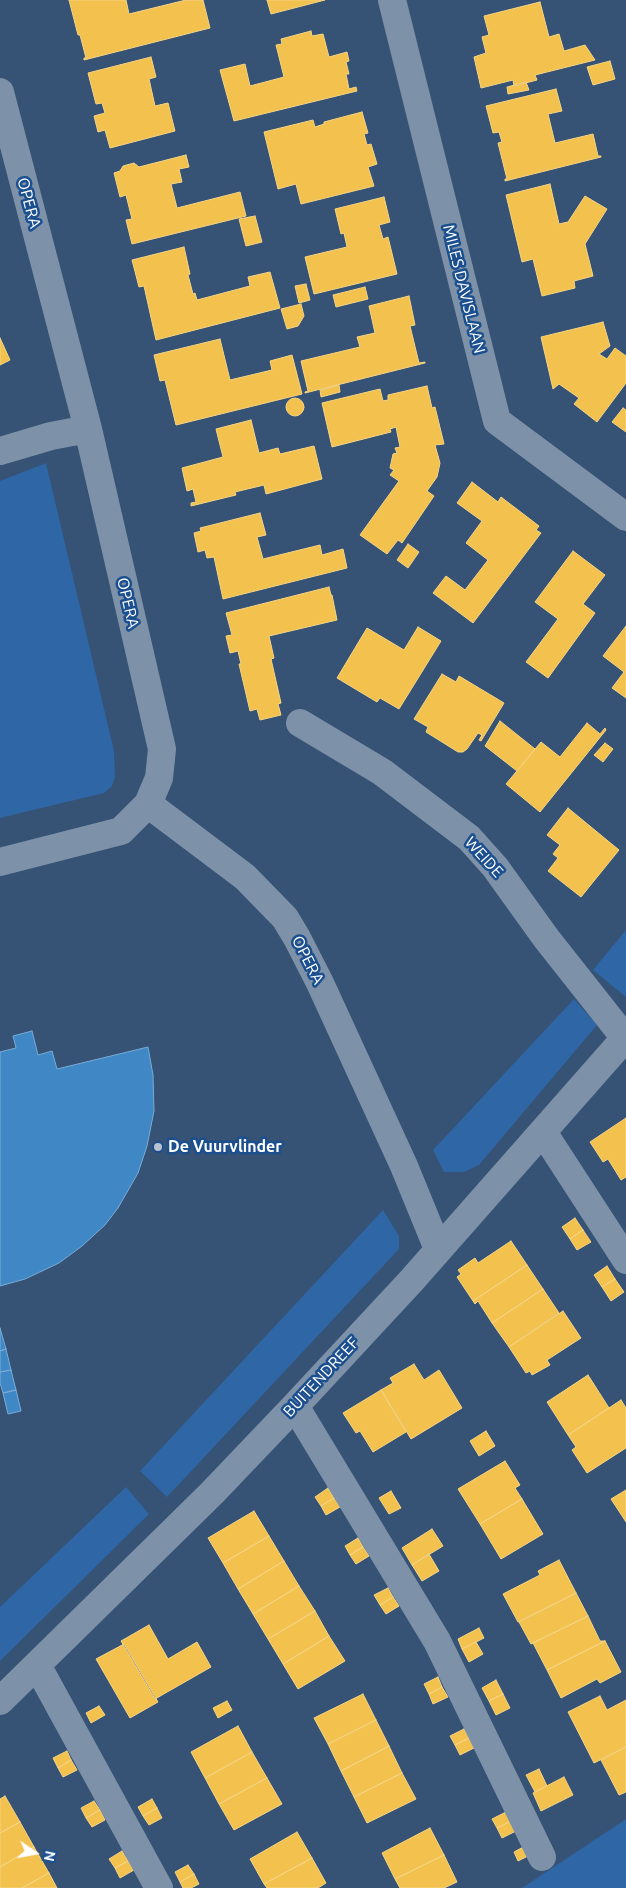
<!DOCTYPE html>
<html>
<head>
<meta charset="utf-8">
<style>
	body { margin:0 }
	#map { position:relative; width:626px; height:1888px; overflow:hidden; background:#365274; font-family:Ubuntu,sans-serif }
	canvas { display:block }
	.north { position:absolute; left:10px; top:1828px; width:50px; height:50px; -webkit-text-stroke:4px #1b4f8f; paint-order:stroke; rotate:102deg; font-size:14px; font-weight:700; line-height:20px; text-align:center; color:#fff }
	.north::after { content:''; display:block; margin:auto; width:18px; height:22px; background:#fff; clip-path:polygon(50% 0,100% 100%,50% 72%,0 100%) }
</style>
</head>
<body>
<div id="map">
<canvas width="626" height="1888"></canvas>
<div class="north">N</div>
</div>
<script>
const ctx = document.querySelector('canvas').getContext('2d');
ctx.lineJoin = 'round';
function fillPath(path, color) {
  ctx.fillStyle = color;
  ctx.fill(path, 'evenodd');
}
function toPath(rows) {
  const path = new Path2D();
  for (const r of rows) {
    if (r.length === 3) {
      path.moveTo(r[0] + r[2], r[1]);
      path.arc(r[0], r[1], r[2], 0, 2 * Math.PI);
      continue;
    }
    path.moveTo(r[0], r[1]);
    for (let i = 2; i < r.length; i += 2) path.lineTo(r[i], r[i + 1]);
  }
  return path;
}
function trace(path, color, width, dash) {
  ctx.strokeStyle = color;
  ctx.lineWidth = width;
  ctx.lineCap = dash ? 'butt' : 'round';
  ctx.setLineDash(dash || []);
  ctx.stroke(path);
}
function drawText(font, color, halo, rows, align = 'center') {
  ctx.font = font + ' Ubuntu,sans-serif';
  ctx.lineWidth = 5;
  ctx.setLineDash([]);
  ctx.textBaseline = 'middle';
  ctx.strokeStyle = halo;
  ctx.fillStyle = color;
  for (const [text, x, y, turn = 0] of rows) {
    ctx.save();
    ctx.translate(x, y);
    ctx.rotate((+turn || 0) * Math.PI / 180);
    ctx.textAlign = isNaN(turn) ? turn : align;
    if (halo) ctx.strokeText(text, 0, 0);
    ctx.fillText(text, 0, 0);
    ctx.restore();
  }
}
fillPath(toPath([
	[46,463,114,751,115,777,112,786,104,793,0,818,0,481],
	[626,930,626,997,593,970],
	[574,999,597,1025,479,1165,464,1172,444,1172,433,1150],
	[383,1210,399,1236,399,1249,167,1497,140,1471],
	[126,1487,149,1514,0,1661,0,1607],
	[626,1819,626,1888,522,1888]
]), '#2f66a5');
const homes = toPath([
	[69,0,126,0,129,14,186,0,203,0,210,28,84,60,84,58,86,58,80,35,78,35,69,0],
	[267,0,325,0,271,14,267,0],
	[540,2,549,37,559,34,564,51,585,45,595,60,535,75,537,80,514,86,513,80,481,88,474,57,486,53,482,37,489,35,484,16,540,2],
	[311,31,312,36,323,34,329,57,347,52,349,61,346,62,349,74,346,74,349,89,356,87,357,91,234,121,220,70,245,64,250,86,284,77,276,45,282,44,281,39,311,31],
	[151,57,156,77,149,79,155,106,168,103,175,131,110,148,105,130,98,132,94,116,105,113,102,103,96,104,88,73,151,57],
	[610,61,615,79,593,85,587,67,610,61],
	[526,82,529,90,508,94,507,87,526,82],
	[556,89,562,111,548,114,555,143,593,134,598,156,601,156,601,157,505,181,505,179,507,179,498,143,502,142,499,132,493,133,486,106,556,89],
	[362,112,368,133,364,134,367,145,371,144,377,164,368,167,374,186,301,204,296,184,278,189,264,132,313,120,315,127,324,124,324,122,362,112],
	[186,155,189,167,179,169,182,182,171,184,177,208,240,192,246,216,132,244,126,220,132,219,126,195,120,197,114,173,120,171,123,166,134,163,139,167,186,155],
	[550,184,559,224,568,222,585,196,607,209,585,244,593,276,574,281,575,288,542,296,533,259,522,262,506,195,550,184],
	[384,197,390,222,379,225,383,239,388,237,397,274,314,294,305,257,347,247,344,233,341,234,335,209,384,197],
	[255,216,262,242,246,246,239,219,255,216],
	[184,247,190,274,188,275,193,294,195,293,197,300,250,286,248,277,270,272,280,308,156,340,144,286,139,287,132,260,184,247],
	[306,284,310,300,299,303,295,286,306,284],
	[365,287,368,299,336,307,333,295,365,287],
	[409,296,415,325,410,326,419,363,425,362,425,363,305,393,305,392,308,391,301,361,360,347,357,337,375,333,369,306,409,296],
	[301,304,304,316,298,326,287,329,281,309,301,304],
	[603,322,610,346,599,354,607,359,615,348,626,356,626,383,597,422,574,404,579,398,559,384,553,389,541,337,603,322],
	[0,338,10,360,0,365,0,338],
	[220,339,230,380,272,370,270,361,292,355,302,394,176,425,165,380,160,381,154,355,220,339],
	[339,385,340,392,321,397,320,390,339,385],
	[427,386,432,408,435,407,444,444,435,445,440,463,437,477,427,491,434,496,402,543,398,540,387,554,360,535,399,481,390,475,394,470,390,468,393,454,397,453,395,448,400,447,396,427,390,429,391,432,332,447,322,403,380,389,383,401,388,400,388,395,427,386],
	[295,407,9],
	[623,408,626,410,626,432,612,422,623,408],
	[251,420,259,453,278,448,280,454,314,446,322,479,266,494,264,485,235,492,236,495,191,506,191,503,196,502,193,489,187,491,182,468,223,457,216,429,251,420],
	[472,482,498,502,501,497,539,526,536,530,541,533,473,623,433,593,446,576,465,590,488,560,466,543,482,521,457,503,472,482],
	[260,513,266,535,257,537,263,559,320,545,322,555,343,549,347,568,223,599,214,557,207,558,205,550,198,552,194,533,201,531,200,528,260,513],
	[408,544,419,552,408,568,397,560,408,544],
	[573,551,605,575,583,604,595,613,548,678,526,662,558,619,535,602,573,551],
	[329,587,331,595,332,595,337,620,269,636,274,658,271,659,281,703,278,704,281,715,260,720,257,709,250,711,239,664,241,664,238,651,230,653,226,636,232,635,226,613,329,587],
	[626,626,626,698,612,688,624,672,603,656,626,626],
	[418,627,441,641,399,709,380,698,377,702,337,678,367,628,404,650,418,627],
	[442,674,456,682,459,676,504,703,481,741,479,740,482,735,478,733,467,749,463,752,458,752,426,732,428,727,414,719,442,674],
	[500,721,535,749,517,771,485,746,500,721],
	[587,723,600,734,605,728,606,730,540,812,506,784,541,742,560,757,587,723],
	[605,743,613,749,603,762,594,755,605,743],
	[568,808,619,850,581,897,548,871,558,858,553,854,560,845,547,835,568,808],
	[626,1118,626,1177,621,1180,608,1159,603,1162,590,1142,626,1118],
	[575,1218,583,1230,570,1239,562,1227,575,1218],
	[583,1230,591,1242,577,1250,570,1239,583,1230],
	[511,1241,527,1265,473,1301,457,1277,461,1274,458,1270,475,1258,478,1263,511,1241],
	[527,1265,543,1289,492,1323,478,1301,475,1304,473,1301,527,1265],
	[607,1266,615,1279,602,1287,594,1275,607,1266],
	[615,1279,624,1292,611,1301,602,1287,615,1279],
	[543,1289,559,1313,509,1347,492,1323,543,1289],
	[563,1311,581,1338,547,1360,550,1365,532,1375,530,1371,526,1373,509,1347,563,1311],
	[414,1364,424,1380,439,1370,462,1408,411,1439,381,1390,393,1383,390,1378,414,1364],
	[588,1375,609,1408,568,1435,547,1402,588,1375],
	[381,1390,406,1432,373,1452,360,1431,356,1433,343,1413,381,1390],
	[621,1400,626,1408,626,1448,587,1473,572,1450,576,1447,568,1435,621,1400],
	[486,1431,495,1446,479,1456,470,1441,486,1431],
	[505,1461,520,1485,515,1488,522,1499,480,1524,458,1489,505,1461],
	[328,1488,334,1498,321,1506,315,1497,328,1488],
	[626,1490,626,1522,611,1499,626,1490],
	[391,1491,401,1508,389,1514,379,1498,391,1491],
	[334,1498,340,1507,326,1515,321,1506,334,1498],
	[522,1499,543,1534,501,1559,480,1524,522,1499],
	[254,1511,269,1536,223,1563,208,1538,254,1511],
	[432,1529,443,1546,412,1565,402,1548,432,1529],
	[269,1536,284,1561,238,1589,223,1563,269,1536],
	[358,1538,363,1547,350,1555,345,1546,358,1538],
	[363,1547,369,1556,356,1564,350,1555,363,1547],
	[429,1554,439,1571,422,1581,412,1565,429,1554],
	[559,1560,576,1593,518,1622,503,1594,540,1575,538,1571,559,1560],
	[284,1561,299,1586,253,1614,238,1589,284,1561],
	[299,1586,315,1611,268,1639,253,1614,299,1586],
	[388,1588,393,1597,380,1605,374,1595,388,1588],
	[576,1593,588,1616,531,1644,519,1622,576,1593],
	[393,1597,399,1606,386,1614,380,1605,393,1597],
	[315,1611,329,1636,283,1664,268,1639,315,1611],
	[588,1616,600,1641,605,1641,547,1670,533,1643,588,1616],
	[149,1625,168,1659,197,1642,211,1667,155,1699,121,1641,149,1625],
	[479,1628,484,1638,462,1649,458,1639,479,1628],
	[329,1636,345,1661,298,1689,283,1664,329,1636],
	[605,1641,621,1672,600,1683,597,1679,561,1698,547,1670,605,1641],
	[476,1642,483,1654,469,1662,462,1649,476,1642],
	[124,1644,158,1702,130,1718,96,1659,124,1644],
	[438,1677,442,1687,429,1694,424,1684,438,1677],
	[496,1680,503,1694,489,1701,482,1688,496,1680],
	[442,1687,448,1697,433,1704,429,1694,442,1687],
	[363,1694,376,1720,328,1744,314,1718,363,1694],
	[503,1694,510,1708,496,1715,489,1701,503,1694],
	[600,1696,607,1710,626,1700,626,1747,594,1763,568,1712,600,1696],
	[227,1701,232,1710,218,1718,213,1708,227,1701],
	[99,1706,105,1715,91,1723,86,1713,99,1706],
	[376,1720,389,1746,341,1771,328,1744,376,1720],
	[238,1726,252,1752,205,1778,191,1752,238,1726],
	[464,1729,469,1738,455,1745,450,1736,464,1729],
	[469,1738,474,1748,460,1755,455,1745,469,1738],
	[389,1746,402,1773,354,1797,341,1771,389,1746],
	[626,1747,626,1792,619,1795,601,1760,626,1747],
	[67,1751,71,1760,58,1768,53,1758,67,1751],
	[252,1752,267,1778,219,1804,205,1778,252,1752],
	[71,1760,77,1770,63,1777,58,1768,71,1760],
	[539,1769,547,1786,535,1792,526,1775,539,1769],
	[402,1773,416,1799,367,1823,354,1797,402,1773],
	[564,1777,573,1795,541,1811,533,1793,564,1777],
	[267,1778,282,1804,234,1830,219,1804,267,1778],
	[5,1796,20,1822,0,1833,0,1799,5,1796],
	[152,1799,157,1808,143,1816,138,1807,152,1799],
	[94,1801,100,1810,86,1818,81,1808,94,1801],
	[157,1808,162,1818,149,1825,143,1816,157,1808],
	[100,1810,105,1820,92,1827,86,1818,100,1810],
	[506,1812,511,1821,497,1828,492,1819,506,1812],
	[511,1821,516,1831,502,1838,497,1828,511,1821],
	[20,1822,34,1847,0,1867,0,1833,20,1822],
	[430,1828,444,1855,395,1879,382,1853,430,1828],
	[297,1832,312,1858,264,1884,250,1859,297,1832],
	[527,1845,532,1854,518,1861,514,1852,527,1845],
	[34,1847,49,1873,22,1888,0,1888,0,1867,34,1847],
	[122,1851,128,1861,115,1868,109,1859,122,1851],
	[444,1855,457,1882,444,1888,400,1888,395,1879,444,1855],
	[312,1858,326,1883,318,1888,267,1888,264,1884,312,1858],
	[128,1861,134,1870,120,1878,115,1868,128,1861],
	[188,1865,194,1874,180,1882,175,1872,188,1865],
	[49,1873,57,1888,22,1888,49,1873],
	[194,1874,199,1884,191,1888,183,1888,180,1882,194,1874]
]);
fillPath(homes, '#f2c14e');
trace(homes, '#f6d483', 1);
const schools = toPath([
	[32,1031,38,1055,52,1051,57,1069,148,1047,153,1075,154,1111,147,1146,138,1173,118,1208,105,1225,82,1246,59,1263,25,1279,0,1286,0,1052,16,1048,13,1036,32,1031],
	[0,1328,6,1349,0,1351,0,1328],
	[6,1349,11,1370,0,1372,0,1351,6,1349],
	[11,1370,16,1390,3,1393,0,1383,0,1372,11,1370],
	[16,1390,21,1411,8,1414,3,1393,16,1390]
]);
fillPath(schools, '#3f88c5');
trace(schools, '#79acd6', 1);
trace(toPath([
	[392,0,497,421,626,517],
	[0,92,88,429,162,749,159,778,148,804,121,831,0,862],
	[0,451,51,436,88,429],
	[300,723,382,772,469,838,495,867,546,938,625,1038],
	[148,804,245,877,285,918,297,938,320,983,404,1166,438,1249],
	[543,1132,626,1260],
	[295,1406,437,1641,542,1857],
	[37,1665,159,1888],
	[0,1701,212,1493,295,1406,412,1280,626,1037]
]), '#7d92a8', 28);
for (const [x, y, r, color] of [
	[158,1147,5,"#b9c2ce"]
]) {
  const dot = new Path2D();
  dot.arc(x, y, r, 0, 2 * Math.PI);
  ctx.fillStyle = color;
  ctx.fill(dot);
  trace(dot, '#1b4f8f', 2);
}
drawText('16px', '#fff', '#1b4f8f', [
	["OPERA",29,203,75],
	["MILES DAVISLAAN",464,289,76],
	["OPERA",128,603,77],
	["WEIDE",484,857,48],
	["OPERA",308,960,63],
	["BUITENDREEF",321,1377,-47]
]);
drawText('bold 16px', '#fff', '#1b4f8f', [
	["De Vuurvlinder",168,1147]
], 'left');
</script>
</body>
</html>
